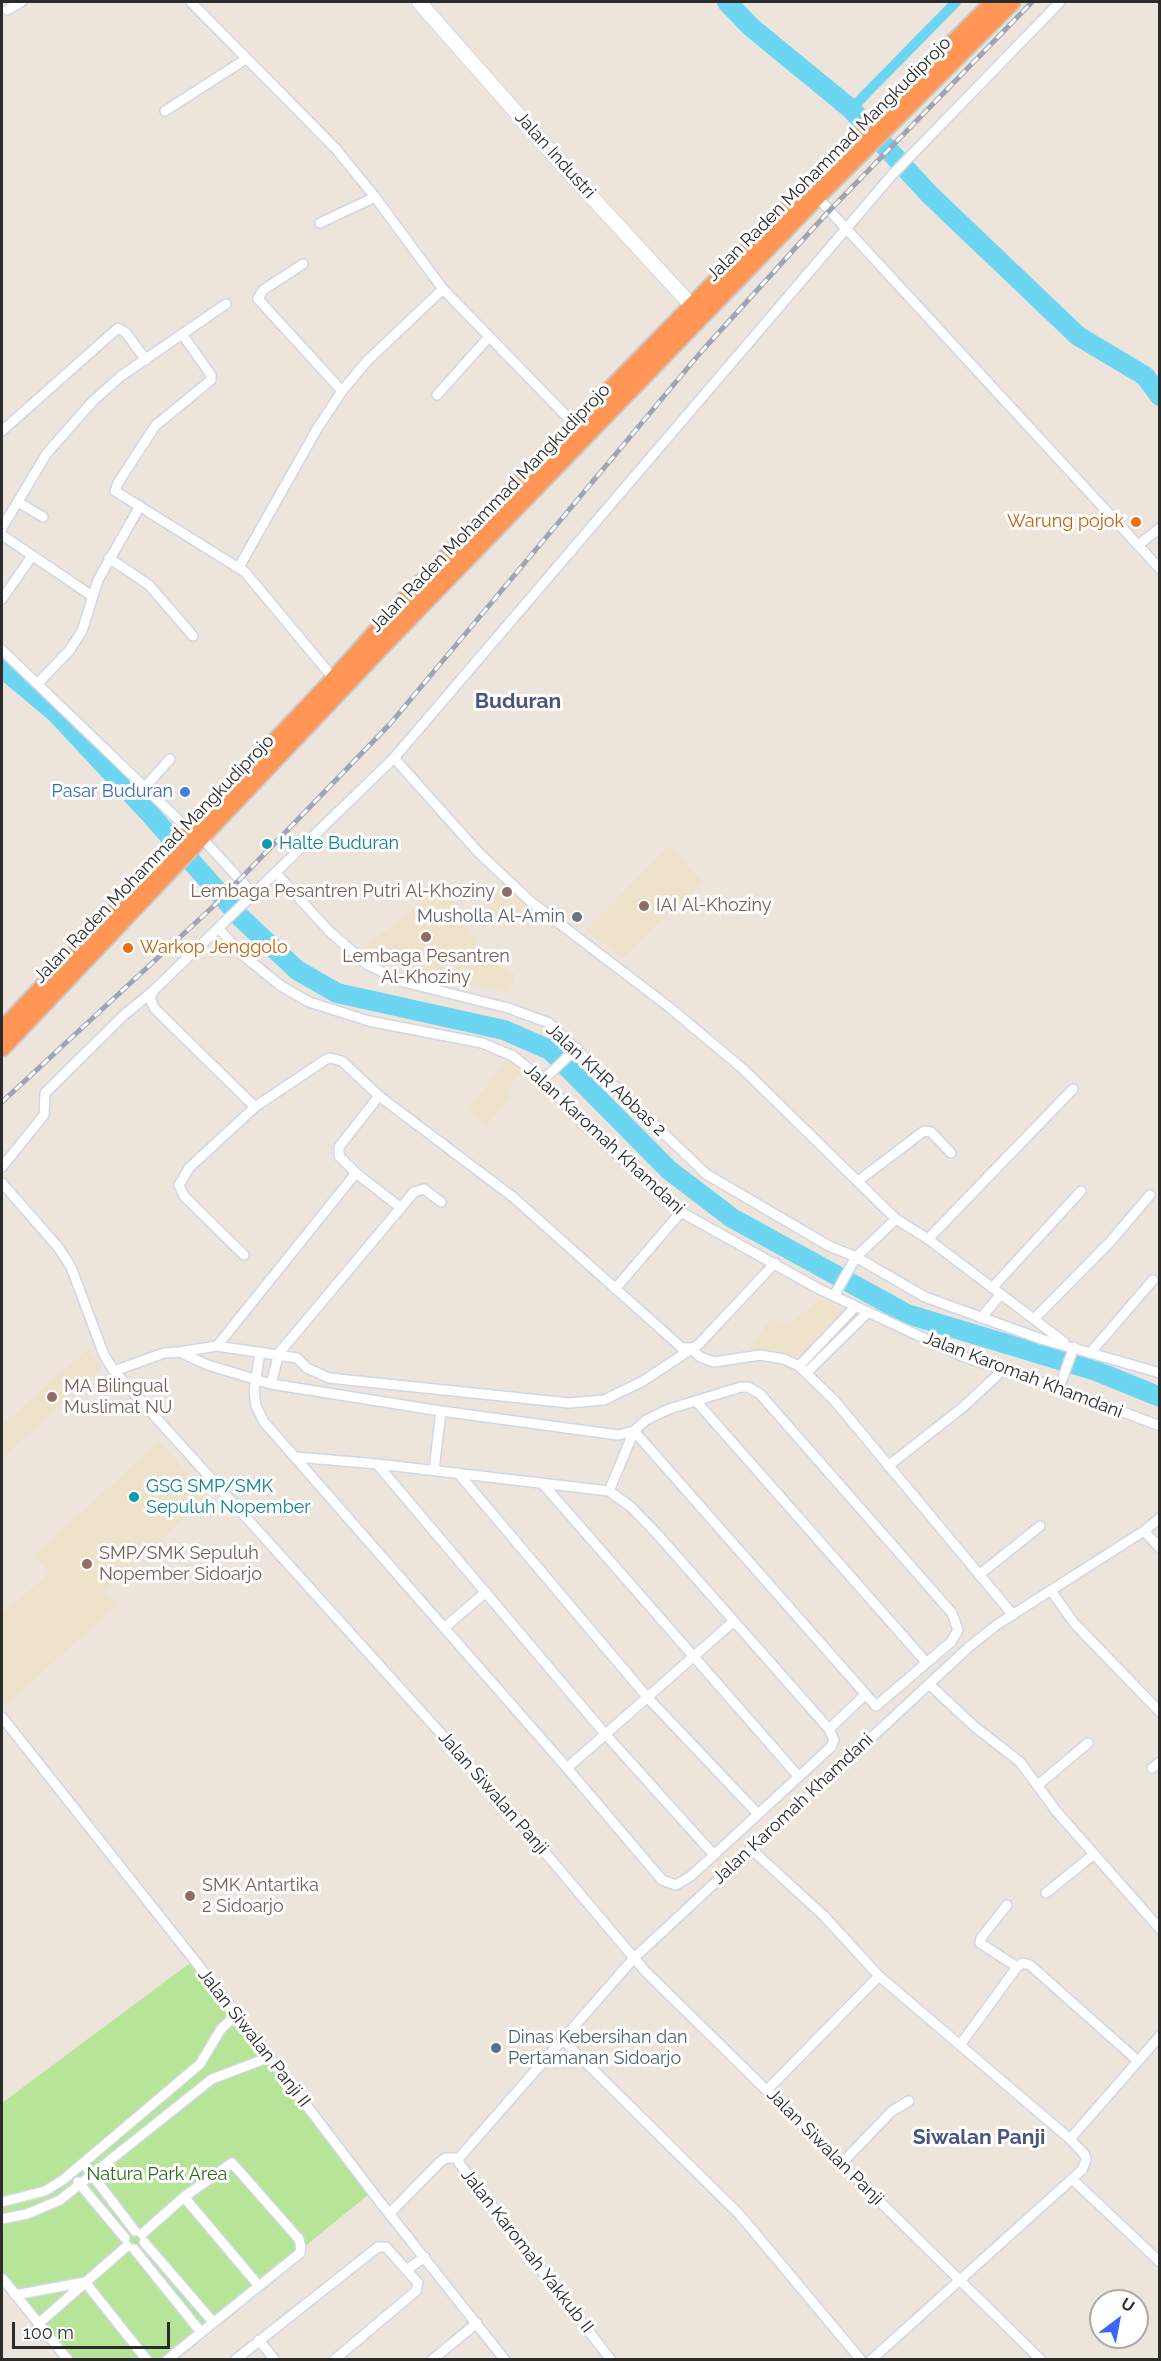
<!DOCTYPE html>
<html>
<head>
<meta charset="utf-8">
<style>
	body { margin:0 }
	#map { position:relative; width:1161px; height:2361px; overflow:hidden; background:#ede5dc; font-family:Raleway,sans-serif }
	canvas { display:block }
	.frame { position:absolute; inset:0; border:3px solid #2b2b2b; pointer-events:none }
	.north { position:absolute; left:1089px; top:2289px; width:60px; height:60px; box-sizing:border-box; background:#fff; border:2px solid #aaa; border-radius:50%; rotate:32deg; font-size:16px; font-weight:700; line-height:24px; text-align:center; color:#2b2b2b }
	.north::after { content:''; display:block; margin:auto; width:21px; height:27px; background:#3767ff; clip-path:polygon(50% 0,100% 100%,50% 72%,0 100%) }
	.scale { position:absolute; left:12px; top:2322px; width:158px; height:27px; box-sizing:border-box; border:3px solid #2b2b2b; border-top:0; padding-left:8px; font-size:18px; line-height:21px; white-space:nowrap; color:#2b2b2b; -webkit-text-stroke:4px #fff; paint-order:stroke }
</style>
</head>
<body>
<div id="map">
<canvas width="1161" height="2361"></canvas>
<div class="frame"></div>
<div class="north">U</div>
<div class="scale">100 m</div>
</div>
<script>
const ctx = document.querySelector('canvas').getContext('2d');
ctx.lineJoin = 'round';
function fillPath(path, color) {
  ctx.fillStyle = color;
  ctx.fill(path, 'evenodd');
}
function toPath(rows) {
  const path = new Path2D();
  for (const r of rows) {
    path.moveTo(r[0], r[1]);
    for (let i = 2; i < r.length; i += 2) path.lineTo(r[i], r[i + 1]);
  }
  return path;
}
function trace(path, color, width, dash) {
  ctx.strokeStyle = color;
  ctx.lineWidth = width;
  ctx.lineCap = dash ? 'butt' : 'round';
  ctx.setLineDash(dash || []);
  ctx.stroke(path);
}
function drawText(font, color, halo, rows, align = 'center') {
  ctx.font = font + ' Raleway,sans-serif';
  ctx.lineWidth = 6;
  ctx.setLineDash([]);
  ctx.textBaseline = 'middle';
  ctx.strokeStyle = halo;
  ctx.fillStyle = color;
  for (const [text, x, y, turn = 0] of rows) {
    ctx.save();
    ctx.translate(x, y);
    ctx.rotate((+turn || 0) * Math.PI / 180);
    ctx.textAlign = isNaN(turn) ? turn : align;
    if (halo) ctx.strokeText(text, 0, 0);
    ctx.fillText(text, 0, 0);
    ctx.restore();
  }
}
fillPath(toPath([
	[669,846,702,881,623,958,586,930],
	[508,882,533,903,511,918,505,911,493,917,483,901],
	[444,885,482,953,516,975,509,993,381,964,362,949],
	[507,1059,522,1072,507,1091,511,1095,486,1126,468,1110],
	[821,1298,858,1316,809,1367,798,1358,784,1354,749,1350,770,1319,790,1324],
	[89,1348,101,1368,2,1458,2,1425],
	[159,1441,209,1496,103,1591,117,1605,7,1704,2,1698,2,1614,49,1573,34,1556]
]), '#efe2cb');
fillPath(toPath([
	[194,1960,374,2190,167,2359,68,2359,2,2278,2,2103]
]), '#b6e597');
trace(toPath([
	[851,109,956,2]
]), '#6cd5f2', 10);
trace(toPath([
	[727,2,751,27,851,109,929,194,1078,336,1145,376,1160,396],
	[2,668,55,712,150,814,241,918,297,970,337,993,504,1030,550,1050,669,1170,732,1218,907,1314,1096,1371,1160,1397]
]), '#6cd5f2', 20);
const street = toPath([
	[191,2,336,149,375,197,443,289,576,426],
	[7,10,21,2],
	[165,111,246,59],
	[817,197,1160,569],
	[320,223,375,197],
	[303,264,263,290,258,299,342,391],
	[182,334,211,375,211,380,155,426,118,483,115,491,245,572,334,679],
	[437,395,488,338],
	[2,431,118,328,126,333,146,360],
	[18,502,43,517],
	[2,528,47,453,93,401,121,376,226,304],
	[2,535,92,596],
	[1138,545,1160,528],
	[109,558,149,585,193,636],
	[239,567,317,429,342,391,367,361,443,289],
	[2,599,32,556],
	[2,650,189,830],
	[37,684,69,651,82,631,98,580,140,506],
	[394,758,892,175,1060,2],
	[144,788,170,759],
	[200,836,254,895],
	[276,873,329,931,368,965,404,982,508,1008,549,1023,706,1174,829,1246,856,1257,896,1219],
	[218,928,244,956,281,986,309,1002,369,1021,482,1043,513,1056,543,1080,586,1127,681,1212,819,1289,964,1357,1059,1388,1160,1426],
	[543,1080,577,1048],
	[379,1096,339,1147,339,1156,356,1173,401,1208],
	[2,1167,44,1115,45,1093,124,1015,152,992],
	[858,1181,924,1131,931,1132,951,1153],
	[2,1183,58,1247,71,1267,104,1355,114,1371,500,1799,645,1971,1041,2360],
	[928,1239,1064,1342],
	[244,1255,184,1196,179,1185,189,1168,255,1107],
	[992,1288,1081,1191],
	[615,1289,681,1212],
	[834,1296,856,1257,925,1297,1041,1339,1160,1373],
	[981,1318,1001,1294],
	[1034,1319,1110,1242,1150,1195],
	[217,1346,356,1173],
	[260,1352,254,1391,256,1406,264,1422,567,1768,662,1880,676,1885,691,1876,831,1747,834,1740,829,1729,658,1535,631,1507,609,1491,377,1464,296,1457],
	[1091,1352,1153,1280],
	[799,1366,855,1307],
	[114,1371,164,1353,179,1352],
	[806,1373,868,1312],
	[271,1384,279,1353,414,1192,424,1189,441,1202],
	[1059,1388,1074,1347],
	[696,1401,925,1661],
	[377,1464,606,1735,714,1855],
	[888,1466,962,1408,1003,1370],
	[434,1470,441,1411],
	[458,1473,648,1698,758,1814],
	[542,1483,799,1777],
	[609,1491,634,1431,876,1706,951,1642,958,1630,952,1613,760,1394,748,1387,741,1387,669,1409,646,1420,634,1431,618,1435,441,1411,271,1384,208,1365,179,1352,217,1346,297,1358,307,1368,329,1378,569,1403,604,1400,643,1381,699,1344,775,1263],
	[1144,1531,1160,1548],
	[979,1575,1040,1526],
	[1052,1592,1074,1623,1160,1712],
	[1013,1615,834,1400,799,1366,784,1359,760,1355,714,1362,700,1357,691,1348,682,1348,513,1197,379,1096,342,1061,330,1058,325,1060,255,1107,155,1009,150,999,154,990,394,758,479,853,530,901,669,1007,743,1069,896,1219,928,1239,1073,1089],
	[444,1628,486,1592],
	[930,1685,975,1727,1020,1762,1057,1812,1160,1929],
	[2,1717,237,2014,380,2202,505,2360],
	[829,1729,866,1694],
	[567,1768,734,1621],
	[1152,1768,1160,1762],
	[1038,1785,1088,1743],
	[750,1848,824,1916,879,1976,1070,2139,1085,2155,1086,2160,1082,2170,871,2360],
	[1046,1893,1093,1855],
	[1007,1905,981,1938,980,1943,1017,1967,1023,1963,1030,1965,1138,2061],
	[562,2039,739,2214,861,2360],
	[960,2045,1017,1967],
	[767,2090,879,1976],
	[1070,2139,1160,2036],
	[459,2158,634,1958,970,1646,998,1624,1144,1531,1160,1518],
	[459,2158,459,2163,611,2360],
	[83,2163,135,2231],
	[841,2164,892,2111,909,2101],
	[1072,2179,1160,2262],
	[78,2182,125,2238],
	[184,2197,259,2286],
	[2,2202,45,2191,63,2180,200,2064,221,2029,237,2014],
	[389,2214,440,2162,446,2158,459,2158],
	[2,2219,27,2214,60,2200,212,2079,270,2057],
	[142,2234,184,2197,232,2163,299,2239,301,2248,300,2253,167,2360],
	[144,2242,213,2322],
	[134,2249,200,2331],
	[406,2270,425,2257],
	[3,2279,68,2360],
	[15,2295,85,2282,147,2360],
	[38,2324,127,2246],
	[259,2340,275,2360],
	[235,2360,378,2247,386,2247,418,2283,416,2291,334,2360],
	[432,2360,477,2323]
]);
const secondary = toPath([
	[419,2,566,169,692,306]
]);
const highway = toPath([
	[2,1030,334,679,401,604,724,273,994,2],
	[2,1048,389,639,817,197,1012,2]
]);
trace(street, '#d1d6e4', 12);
trace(secondary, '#d1d6e4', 16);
trace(highway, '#c8c8c8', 20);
trace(street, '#fff', 9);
trace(secondary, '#fff', 14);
trace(highway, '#ff9655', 16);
const rail = toPath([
	[2,1102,218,902,390,724,701,352,829,211,1032,2]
]);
trace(rail, '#9fa3b6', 5);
trace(rail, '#fff', 3, [9]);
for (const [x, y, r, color] of [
	[1136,522,6,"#e8710a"],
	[185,792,6,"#3f7fe0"],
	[267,844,6,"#0f9aa8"],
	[507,892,6,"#8d6e63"],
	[644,906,6,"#8d6e63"],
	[577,917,6,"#6b7280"],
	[426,937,6,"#8d6e63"],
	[128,948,6,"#e8710a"],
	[52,1397,6,"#8d6e63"],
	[134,1497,6,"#0f9aa8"],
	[87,1564,6,"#8d6e63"],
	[190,1896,6,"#8d6e63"],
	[496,2048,6,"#5c6f8a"]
]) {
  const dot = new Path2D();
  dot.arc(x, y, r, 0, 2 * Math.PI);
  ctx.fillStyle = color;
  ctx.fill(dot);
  trace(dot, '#fff', 2);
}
drawText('18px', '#2b2b2b', '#fff', [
	["Jalan Industri",555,155,48],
	["Jalan Raden Mohammad Mangkudiprojo",829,159,-45],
	["Jalan Raden Mohammad Mangkudiprojo",490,508,-46],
	["Jalan Raden Mohammad Mangkudiprojo",154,859,-46],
	["Jalan KHR Abbas 2",606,1080,43],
	["Jalan Karomah Khamdani",604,1139,43],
	["Jalan Karomah Khamdani",1023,1375,21],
	["Jalan Siwalan Panji",493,1793,49],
	["Jalan Karomah Khamdani",793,1809,-43],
	["Jalan Siwalan Panji II",254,2038,52],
	["Jalan Siwalan Panji",825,2147,45],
	["Jalan Karomah Yakkub II",527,2251,52]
]);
drawText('18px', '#c56008', '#fff', [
	["Warung pojok",1124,522],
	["Warkop Jenggolo",140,948,"left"]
], 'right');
drawText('18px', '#366cbe', '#fff', [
	["Pasar Buduran",173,792]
], 'right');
drawText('18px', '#0d838f', '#fff', [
	["Halte Buduran",279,844],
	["GSG SMP/SMK",146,1487],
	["Sepuluh Nopember",146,1508]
], 'left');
drawText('18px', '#785e54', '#fff', [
	["Lembaga Pesantren Putri Al-Khoziny",495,892,"right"],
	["IAI Al-Khoziny",656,906],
	["Lembaga Pesantren",426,957,"center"],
	["Al-Khoziny",426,978,"center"],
	["MA Bilingual",64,1387],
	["Muslimat NU",64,1408],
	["SMP/SMK Sepuluh",99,1554],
	["Nopember Sidoarjo",99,1575],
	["SMK Antartika",202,1886],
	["2 Sidoarjo",202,1907]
], 'left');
drawText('18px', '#5b616d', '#fff', [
	["Musholla Al-Amin",565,917]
], 'right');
drawText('18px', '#4e5e75', '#fff', [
	["Dinas Kebersihan dan",508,2038],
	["Pertamanan Sidoarjo",508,2059]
], 'left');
drawText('18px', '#2d6a18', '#fff', [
	["Natura Park Area",157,2175]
]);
drawText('bold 21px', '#49557d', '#fff', [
	["Buduran",518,702],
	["Siwalan Panji",979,2138]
]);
</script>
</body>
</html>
